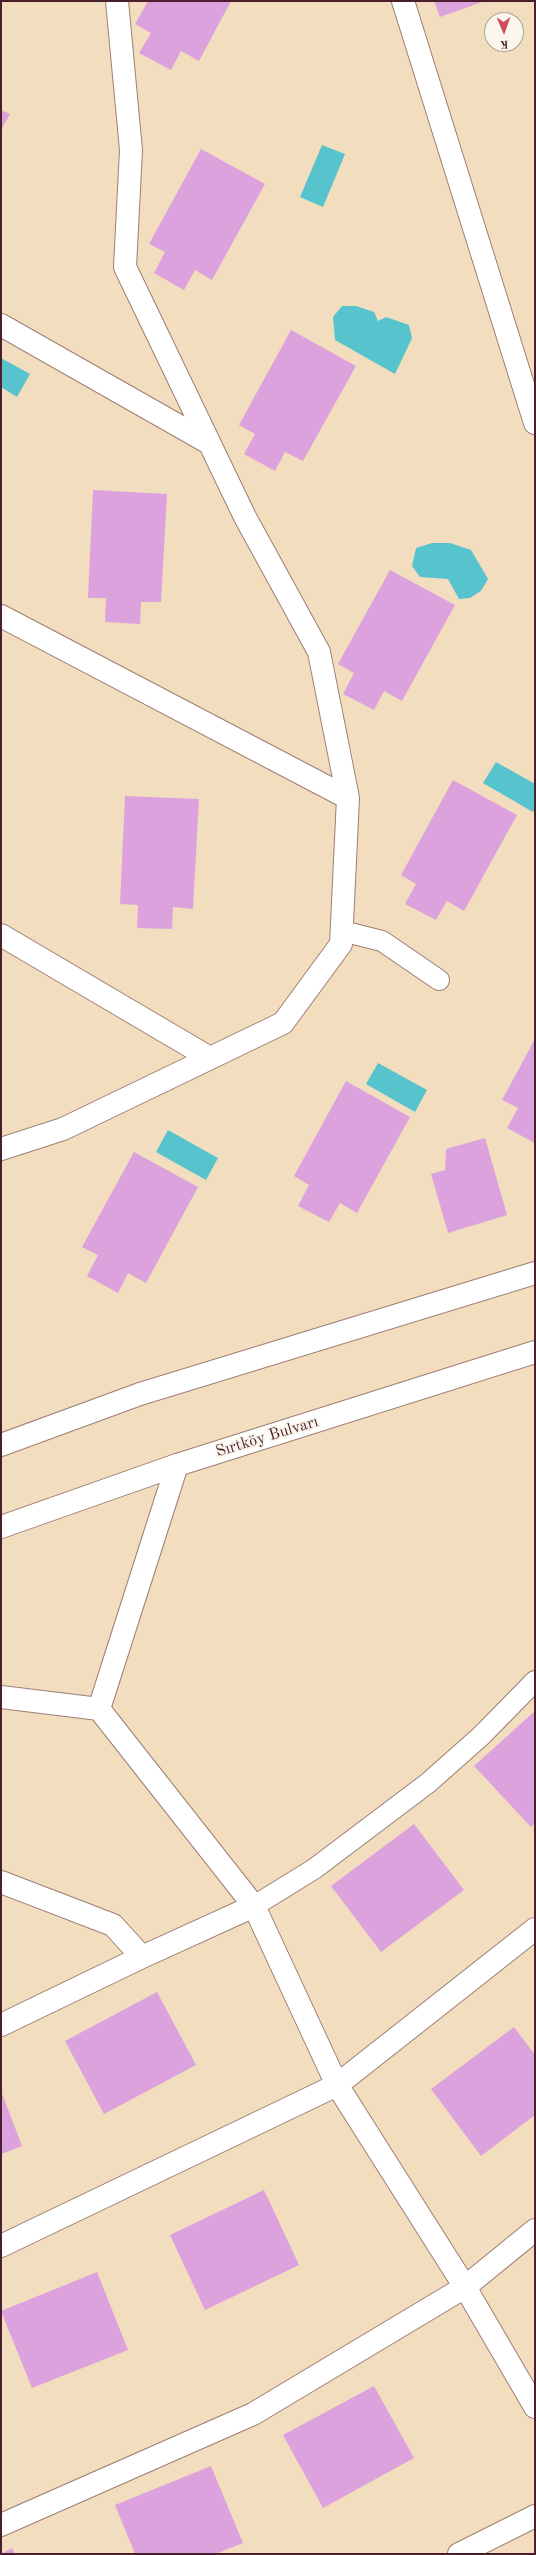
<!DOCTYPE html>
<html>
<head>
<meta charset="utf-8">
<style>
	body { margin:0 }
	#map { position:relative; width:536px; height:2555px; overflow:hidden; background:#f2ddbe; font-family:"Old Standard TT",serif }
	canvas { display:block }
	.frame { position:absolute; inset:0; border:2px solid #4a1f2b; pointer-events:none }
	.north { position:absolute; left:484px; top:12px; width:40px; height:40px; box-sizing:border-box; background:#fbf7ec; border:1px solid #b4a19f; border-radius:50%; rotate:178deg; font-size:11px; font-weight:700; line-height:16px; text-align:center; color:#4a1f2b }
	.north::after { content:''; display:block; margin:auto; width:14px; height:18px; background:#d1495b; clip-path:polygon(50% 0,100% 100%,50% 72%,0 100%) }
</style>
</head>
<body>
<div id="map">
<canvas width="536" height="2555"></canvas>
<div class="frame"></div>
<div class="north">K</div>
</div>
<script>
const ctx = document.querySelector('canvas').getContext('2d');
ctx.lineJoin = 'round';
function fillPath(path, color) {
  ctx.fillStyle = color;
  ctx.fill(path, 'evenodd');
}
function toPath(rows) {
  const path = new Path2D();
  for (const r of rows) {
    path.moveTo(r[0], r[1]);
    for (let i = 2; i < r.length; i += 2) path.lineTo(r[i], r[i + 1]);
  }
  return path;
}
function trace(path, color, width, dash) {
  ctx.strokeStyle = color;
  ctx.lineWidth = width;
  ctx.lineCap = dash ? 'butt' : 'round';
  ctx.setLineDash(dash || []);
  ctx.stroke(path);
}
function drawText(font, color, halo, rows, align = 'center') {
  ctx.font = font + ' "Old Standard TT",serif';
  ctx.lineWidth = 4;
  ctx.setLineDash([]);
  ctx.textBaseline = 'middle';
  ctx.strokeStyle = halo;
  ctx.fillStyle = color;
  for (const [text, x, y, turn = 0] of rows) {
    ctx.save();
    ctx.translate(x, y);
    ctx.rotate((+turn || 0) * Math.PI / 180);
    ctx.textAlign = isNaN(turn) ? turn : align;
    if (halo) ctx.strokeText(text, 0, 0);
    ctx.fillText(text, 0, 0);
    ctx.restore();
  }
}
fillPath(toPath([
	[322,145,345,154,323,207,300,197],
	[342,306,356,306,374,312,378,321,386,317,409,325,412,338,395,374,335,340,333,317],
	[1,358,30,374,17,397,1,387],
	[432,543,450,543,471,550,488,579,481,591,470,598,459,599,448,579,420,577,412,566,416,548],
	[496,762,535,784,535,808,533,812,483,783],
	[378,1063,427,1090,415,1112,366,1084],
	[168,1130,218,1158,206,1180,156,1152]
]), '#56c3cd');
fillPath(toPath([
	[148,1,231,1,199,61,181,51,171,70,139,53,151,33,135,24],
	[434,1,485,1,440,17],
	[1,110,10,114,1,130],
	[201,149,265,184,212,280,195,270,184,290,154,273,165,252,149,244],
	[291,330,356,366,303,461,285,452,275,471,244,454,255,434,239,425],
	[93,490,167,494,161,602,141,602,140,624,105,622,106,598,88,598],
	[390,570,455,605,402,701,384,691,374,710,343,694,354,673,338,664],
	[453,780,517,815,464,911,447,901,436,920,405,904,416,884,401,875],
	[125,796,199,799,193,909,173,907,172,929,137,928,138,905,120,904],
	[535,1039,535,1143,507,1128,518,1108,502,1100],
	[346,1081,410,1117,357,1213,340,1203,329,1222,298,1206,309,1185,294,1176],
	[485,1138,507,1215,448,1233,431,1174,445,1170,446,1149],
	[134,1152,198,1187,146,1283,128,1273,118,1293,87,1276,98,1255,82,1247],
	[535,1711,535,1823,531,1827,474,1766],
	[414,1824,464,1890,381,1952,331,1886],
	[157,1992,196,2065,104,2114,65,2041],
	[514,2027,535,2055,535,2115,481,2156,431,2089],
	[1,2091,22,2146,1,2154],
	[264,2190,299,2265,205,2310,170,2235],
	[97,2272,128,2350,32,2388,1,2311],
	[374,2386,414,2458,323,2508,283,2435],
	[211,2466,243,2543,215,2554,135,2554,115,2505],
	[12,2548,15,2554,1,2554]
]), '#dca2dd');
const lane = toPath([
	[342,931,382,941,439,980],
	[254,1906,314,1869,428,1783,481,1736,535,1681]
]);
const street = toPath([
	[403,1,535,423],
	[1,325,209,443],
	[1,616,348,798],
	[1,935,210,1058],
	[1,1149,63,1129,283,1023,341,944,348,798,319,652,245,517,125,267,131,150,117,1],
	[1,1697,99,1709,254,1906,337,2085,465,2287,535,2407],
	[99,1709,177,1465],
	[1,1882,113,1925,142,1957],
	[1,2025,142,1957,254,1906],
	[1,2246,337,2085,535,1929],
	[1,2525,253,2414,465,2287,535,2230],
	[459,2554,535,2516]
]);
const secondary = toPath([
	[1,1445,140,1394,535,1273],
	[1,1527,177,1465,535,1352]
]);
trace(lane, '#9e7e74', 22);
trace(street, '#9e7e74', 24);
trace(secondary, '#9e7e74', 24);
trace(lane, '#fff', 20);
trace(street, '#fff', 22);
trace(secondary, '#fff', 22);
drawText('16px', '#4a1f2b', '#fbf7ec', [
	["Sırtköy Bulvarı",267,1437,-17]
]);
</script>
</body>
</html>
